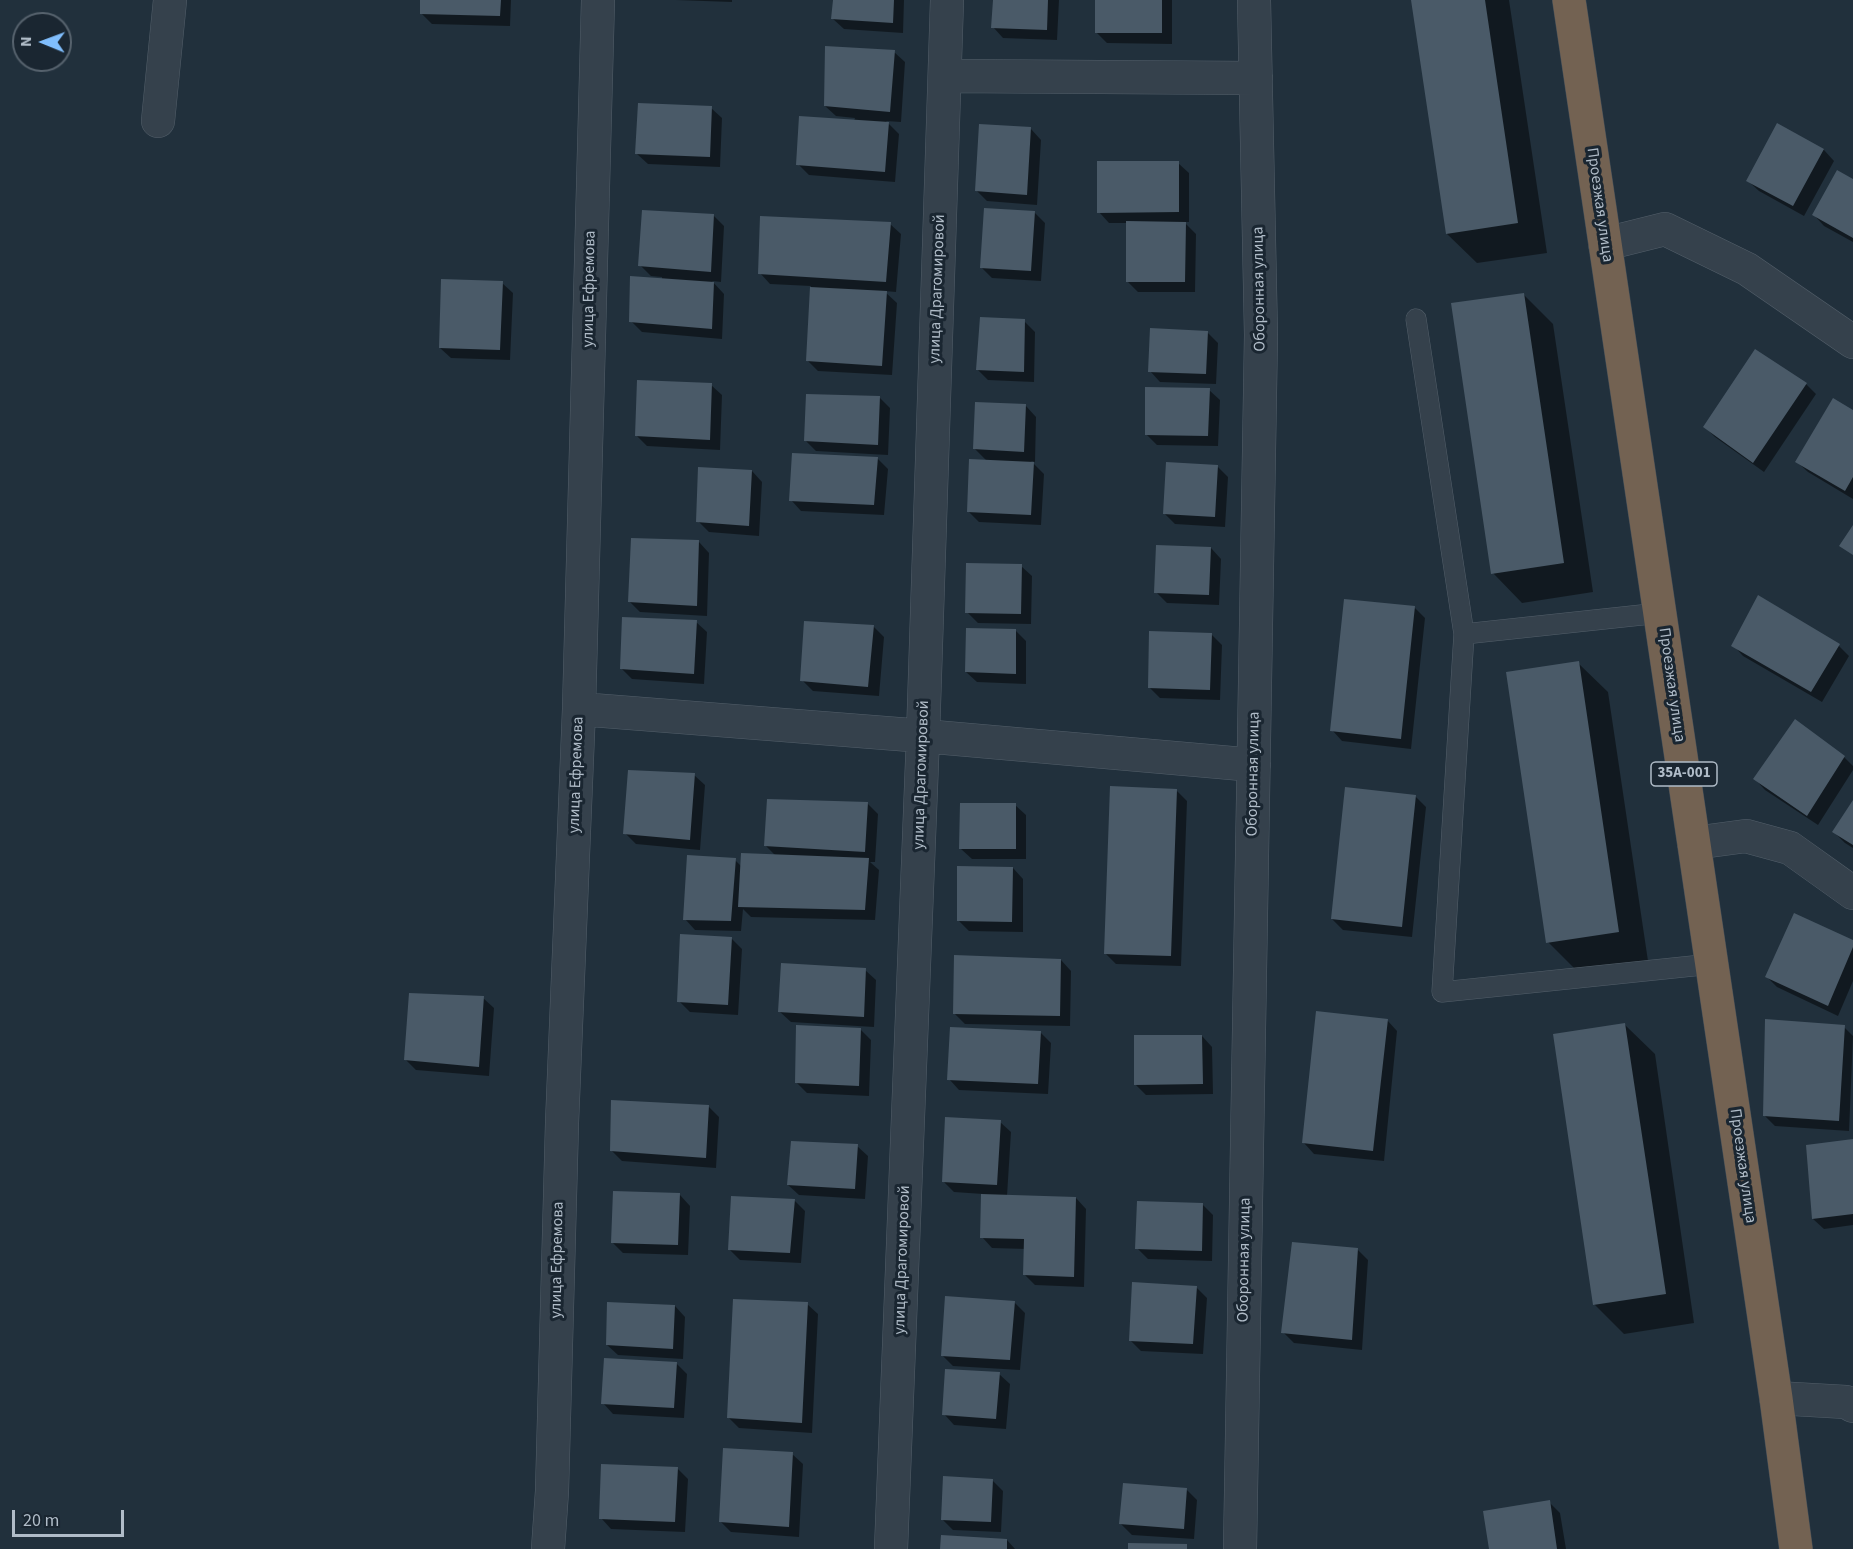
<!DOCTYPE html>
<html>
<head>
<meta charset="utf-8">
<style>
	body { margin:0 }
	#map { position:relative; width:1853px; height:1549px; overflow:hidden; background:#21303c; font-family:"Source Sans 3",sans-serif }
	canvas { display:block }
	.north { position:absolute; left:12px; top:12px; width:60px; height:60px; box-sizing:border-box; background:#1a2631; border:2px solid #56626d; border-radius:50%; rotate:271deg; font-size:16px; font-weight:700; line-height:24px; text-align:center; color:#b0bcc8 }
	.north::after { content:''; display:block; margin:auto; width:21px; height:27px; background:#80befd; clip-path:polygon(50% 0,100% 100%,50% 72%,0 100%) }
	.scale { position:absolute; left:12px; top:1510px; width:112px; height:27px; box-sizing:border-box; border:3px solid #b0bcc8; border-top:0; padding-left:8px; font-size:18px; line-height:21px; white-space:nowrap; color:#b0bcc8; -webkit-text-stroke:4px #1a2631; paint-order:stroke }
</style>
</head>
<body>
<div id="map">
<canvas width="1853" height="1549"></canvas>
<div class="north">N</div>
<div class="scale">20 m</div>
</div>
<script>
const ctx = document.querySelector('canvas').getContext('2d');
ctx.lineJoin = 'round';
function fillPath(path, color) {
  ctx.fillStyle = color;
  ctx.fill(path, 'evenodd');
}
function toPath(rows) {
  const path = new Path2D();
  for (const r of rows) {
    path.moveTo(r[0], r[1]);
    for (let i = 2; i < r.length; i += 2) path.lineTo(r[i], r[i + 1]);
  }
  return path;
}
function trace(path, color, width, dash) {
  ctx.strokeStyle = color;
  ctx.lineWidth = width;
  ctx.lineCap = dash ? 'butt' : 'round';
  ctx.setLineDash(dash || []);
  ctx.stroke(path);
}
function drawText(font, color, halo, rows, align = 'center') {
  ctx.font = font + ' "Source Sans 3",sans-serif';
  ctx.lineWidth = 6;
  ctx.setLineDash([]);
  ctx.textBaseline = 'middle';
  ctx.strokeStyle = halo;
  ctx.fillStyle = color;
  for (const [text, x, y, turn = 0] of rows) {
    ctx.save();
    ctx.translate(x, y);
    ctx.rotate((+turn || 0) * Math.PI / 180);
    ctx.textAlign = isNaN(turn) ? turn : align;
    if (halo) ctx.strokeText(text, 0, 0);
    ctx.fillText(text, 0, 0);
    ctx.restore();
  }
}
fillPath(toPath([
	[422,0,511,0,510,26,432,24,421,13],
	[676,0,732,0,732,2],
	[834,0,904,0,903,33,844,29,833,19],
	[994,0,1059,0,1057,40,1003,38,993,27],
	[1097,0,1172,0,1172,44,1107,43,1096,32],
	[1412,0,1509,0,1547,253,1477,263,1447,234],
	[894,52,905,62,901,122,886,121,899,134,895,182,809,175,798,164,854,121,855,118,836,116,825,106],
	[711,108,722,118,720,167,648,164,637,154],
	[1778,125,1824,150,1834,161,1804,216,1759,191,1748,181],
	[1031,129,1041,140,1037,205,987,201,977,191],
	[1178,163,1189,173,1189,222,1184,222,1196,234,1195,292,1138,292,1128,282,1127,223,1109,223,1099,212],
	[1853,181,1853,242,1824,226,1814,215],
	[1034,212,1045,223,1041,281,992,278,982,268],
	[713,215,724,226,721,282,712,281,724,294,722,339,642,332,631,321,662,280,662,277,651,276,640,265],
	[890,224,901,234,896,292,884,291,897,303,892,375,818,371,808,361,811,286,770,284,760,273],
	[502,283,513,293,510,360,451,358,440,348],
	[1523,294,1553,324,1593,592,1522,603,1493,573],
	[1024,321,1035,332,1034,382,988,380,977,369],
	[1207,332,1218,343,1216,384,1160,382,1150,371],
	[1806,384,1816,394,1764,472,1715,437,1705,427],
	[711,385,722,395,720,450,647,446,636,435],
	[1209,390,1220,400,1218,446,1157,445,1146,434],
	[880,398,890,408,888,455,816,451,806,441],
	[1026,406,1036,417,1035,462,1031,461,1044,474,1041,525,979,522,969,512,987,461,974,448],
	[1853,412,1853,499,1808,472,1797,462],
	[877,458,888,469,884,515,801,511,791,500],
	[1218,467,1228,477,1225,527,1175,524,1164,513],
	[752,471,762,482,759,536,709,532,698,521],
	[699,542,709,553,707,616,640,612,629,601],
	[1211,548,1221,559,1219,605,1167,603,1156,592],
	[1021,566,1032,576,1031,624,978,623,967,612],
	[1415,608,1425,618,1411,749,1342,741,1332,730],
	[696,622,707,632,704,684,632,679,621,668],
	[873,626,884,637,879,696,813,691,802,680],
	[1016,631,1026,641,1026,684,977,682,966,672],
	[1211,634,1222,645,1220,700,1160,698,1149,687],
	[1733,645,1839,646,1849,656,1822,702,1743,656],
	[1578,663,1608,692,1648,961,1577,971,1548,942],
	[1844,757,1853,766,1853,770,1818,825,1765,790,1755,779],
	[694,775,705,785,700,850,636,844,625,833],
	[1176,790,1187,801,1181,966,1116,964,1105,953],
	[1415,796,1426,807,1412,937,1343,930,1332,919],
	[867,803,878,814,875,862,870,862,879,870,875,920,751,917,743,909,741,931,695,930,685,919,735,860,742,867,776,856,766,846],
	[1853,803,1853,848,1845,843,1834,832],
	[1015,805,1026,815,1026,859,972,859,961,849],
	[1013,868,1023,879,1023,932,969,931,958,920],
	[731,938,742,949,738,1015,690,1012,679,1001],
	[1853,941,1853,981,1838,1016,1777,987,1767,977],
	[1061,960,1071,971,1070,1026,965,1024,954,1013],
	[865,970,876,980,874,1027,791,1022,780,1012],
	[483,998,494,1008,489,1076,416,1070,406,1060],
	[1387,1020,1397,1031,1384,1161,1314,1154,1304,1143],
	[1625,1025,1655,1054,1694,1323,1624,1334,1594,1304],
	[1844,1027,1853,1036,1849,1131,1775,1126,1764,1115],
	[861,1030,871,1040,869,1096,807,1093,796,1082],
	[1041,1033,1051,1043,1048,1094,959,1090,949,1079],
	[1202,1036,1212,1047,1213,1094,1146,1095,1135,1084],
	[709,1107,719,1117,716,1168,622,1161,611,1150],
	[1000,1122,1011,1132,1007,1196,1076,1198,1086,1209,1084,1287,1035,1285,1025,1275,1026,1249,992,1248,982,1237,983,1194,954,1192,944,1182],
	[1853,1141,1853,1225,1824,1229,1813,1219],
	[857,1146,868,1156,865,1199,799,1195,788,1185],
	[680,1195,690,1206,688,1255,623,1253,612,1242],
	[794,1200,805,1211,801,1263,740,1260,730,1250],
	[1202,1204,1213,1215,1212,1261,1148,1259,1137,1248],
	[1357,1249,1368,1260,1362,1350,1294,1343,1283,1332],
	[1196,1287,1207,1298,1203,1354,1141,1351,1130,1340],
	[1014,1302,1025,1313,1020,1370,953,1366,942,1355],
	[807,1304,818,1314,812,1433,739,1428,729,1418],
	[675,1306,685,1317,683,1359,618,1355,607,1345],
	[676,1363,687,1374,684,1418,613,1414,603,1403],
	[999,1374,1010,1384,1006,1429,954,1425,944,1414],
	[792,1454,803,1464,799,1537,731,1532,720,1521],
	[677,1468,688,1479,685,1532,611,1529,601,1518],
	[992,1480,1003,1491,1001,1532,953,1530,942,1519],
	[1186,1489,1197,1500,1194,1539,1132,1535,1121,1524],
	[1549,1502,1560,1513,1566,1549,1491,1549],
	[1007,1540,1015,1549,941,1549]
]), '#0007');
fillPath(toPath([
	[420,0,501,0,500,16,420,14],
	[833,0,894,0,893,23,831,19],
	[993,0,1048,0,1047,30,991,28],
	[1095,0,1162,0,1162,33,1095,33],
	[1411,0,1485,0,1518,223,1446,234],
	[825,46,895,50,890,112,824,106],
	[638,103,712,106,710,157,635,154],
	[799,116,889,122,885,172,796,165],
	[1777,123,1824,149,1793,206,1746,181],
	[979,124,1031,127,1027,195,975,191],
	[1097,161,1179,161,1179,212,1097,213],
	[1837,170,1853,179,1853,238,1812,215],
	[984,208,1035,211,1031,271,980,268],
	[642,210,714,214,711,272,638,266],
	[760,216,891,222,886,282,758,274],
	[1126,221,1186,222,1185,282,1126,282],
	[630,276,714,282,712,329,629,322],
	[441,279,503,281,500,350,439,348],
	[810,287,887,291,882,366,806,361],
	[1524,293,1564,563,1491,574,1451,303],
	[980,317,1025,319,1024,372,976,370],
	[1150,328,1208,331,1206,374,1148,372],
	[1755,349,1807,383,1753,463,1703,427],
	[637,380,712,383,710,440,635,436],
	[1145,387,1210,388,1208,436,1145,435],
	[806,394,880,396,878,445,804,441],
	[1833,398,1853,410,1853,477,1845,491,1795,462],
	[975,402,1026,404,1024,452,973,449],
	[792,453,878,457,874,505,789,501],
	[969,459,1034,462,1031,515,967,512],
	[1166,462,1218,465,1215,517,1163,514],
	[698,467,752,470,749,526,696,522],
	[1853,525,1853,555,1839,546],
	[631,538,699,540,697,606,628,602],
	[1156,545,1211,547,1209,595,1154,593],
	[966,563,1022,564,1021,614,965,613],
	[1758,595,1840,644,1811,692,1731,646],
	[1344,599,1415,606,1401,739,1330,731],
	[622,617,697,620,694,674,620,669],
	[804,621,874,625,868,687,800,681],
	[966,628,1016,629,1016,674,965,672],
	[1149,631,1212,633,1210,690,1148,688],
	[1579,661,1619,932,1546,943,1506,672],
	[1795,719,1845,756,1807,816,1753,779],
	[628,770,695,773,690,840,623,834],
	[1110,786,1177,789,1171,956,1104,954],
	[1345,787,1416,795,1402,927,1331,919],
	[767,799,868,802,865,852,764,846],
	[1853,800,1853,845,1832,832],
	[960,803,1016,803,1016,849,959,849],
	[741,853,869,858,865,910,738,907],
	[687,855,736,858,731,921,683,920],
	[957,866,1013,867,1012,922,957,921],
	[1794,913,1853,940,1853,947,1828,1006,1765,977],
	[680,934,732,937,728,1005,677,1002],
	[954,955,1061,959,1060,1016,953,1014],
	[781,963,866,968,864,1017,778,1012],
	[409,993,484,996,479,1067,404,1060],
	[1316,1011,1388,1019,1373,1151,1302,1143],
	[1765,1019,1845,1025,1839,1121,1763,1116],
	[1625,1023,1666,1294,1593,1305,1553,1034],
	[796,1025,861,1028,859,1086,795,1083],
	[950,1027,1041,1031,1038,1084,947,1080],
	[1134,1035,1202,1035,1203,1084,1134,1085],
	[611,1100,709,1105,706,1158,610,1151],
	[945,1117,1001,1120,997,1185,942,1182],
	[1853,1139,1853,1214,1812,1219,1806,1145],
	[791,1141,858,1144,855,1189,787,1185],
	[613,1191,680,1193,678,1245,611,1243],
	[981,1194,1076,1197,1074,1277,1023,1275,1024,1239,980,1238],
	[731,1196,795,1199,790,1253,728,1250],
	[1137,1201,1203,1203,1202,1251,1135,1249],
	[1292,1242,1358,1248,1352,1340,1281,1333],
	[1132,1282,1197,1286,1193,1344,1129,1341],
	[945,1296,1015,1301,1010,1360,941,1356],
	[733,1299,808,1302,802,1423,727,1418],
	[607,1302,675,1305,673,1349,606,1345],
	[604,1358,677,1362,674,1408,601,1404],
	[945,1369,1000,1372,996,1419,942,1415],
	[723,1448,793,1452,789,1527,719,1522],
	[601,1464,678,1467,675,1522,599,1519],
	[943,1476,993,1479,991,1522,941,1520],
	[1123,1483,1187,1488,1184,1529,1119,1524],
	[1550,1500,1557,1549,1489,1549,1483,1511],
	[941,1535,1007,1539,1007,1549,940,1549],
	[1128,1543,1187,1544,1187,1549,1128,1549]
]), '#4a5a68');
const lane = toPath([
	[1416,319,1464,634,1442,992,1712,964],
	[1464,634,1660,613]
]);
const street = toPath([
	[945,76,1256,78],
	[158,121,170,0],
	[1605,244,1665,229,1747,269,1853,342],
	[579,709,923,736,1254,765],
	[1694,843,1746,836,1790,848,1853,893],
	[1776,1398,1846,1402,1853,1406],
	[548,1549,552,1491,562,1123,579,709,598,0],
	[891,1549,923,736,947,0],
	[1240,1549,1261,335,1254,0]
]);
const highway = toPath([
	[1569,0,1776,1398,1796,1549]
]);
trace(lane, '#535f6a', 21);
trace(street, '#535f6a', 34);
trace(highway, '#404c57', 34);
trace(lane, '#35414c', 20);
trace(street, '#35414c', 33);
trace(highway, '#736252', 33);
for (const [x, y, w] of [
	[1684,774,66]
]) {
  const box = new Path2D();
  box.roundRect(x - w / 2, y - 12, w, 24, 4.5);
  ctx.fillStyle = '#1a2631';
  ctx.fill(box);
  trace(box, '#b0bcc8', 1.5);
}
drawText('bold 15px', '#b0bcc8', null, [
	["35А-001",1684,774]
]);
drawText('16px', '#b0bcc8', '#1a2631', [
	["Проезжая улица",1599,205,82],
	["улица Ефремова",590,289,-89],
	["улица Драгомировой",938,289,-88],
	["Оборонная улица",1260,289,-91],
	["Проезжая улица",1671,685,82],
	["Оборонная улица",1254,774,-89],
	["улица Ефремова",577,775,-88],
	["улица Драгомировой",922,775,-88],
	["Проезжая улица",1742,1166,82],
	["улица Ефремова",558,1260,-89],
	["улица Драгомировой",903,1260,-88],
	["Оборонная улица",1245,1260,-89]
]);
</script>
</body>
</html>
